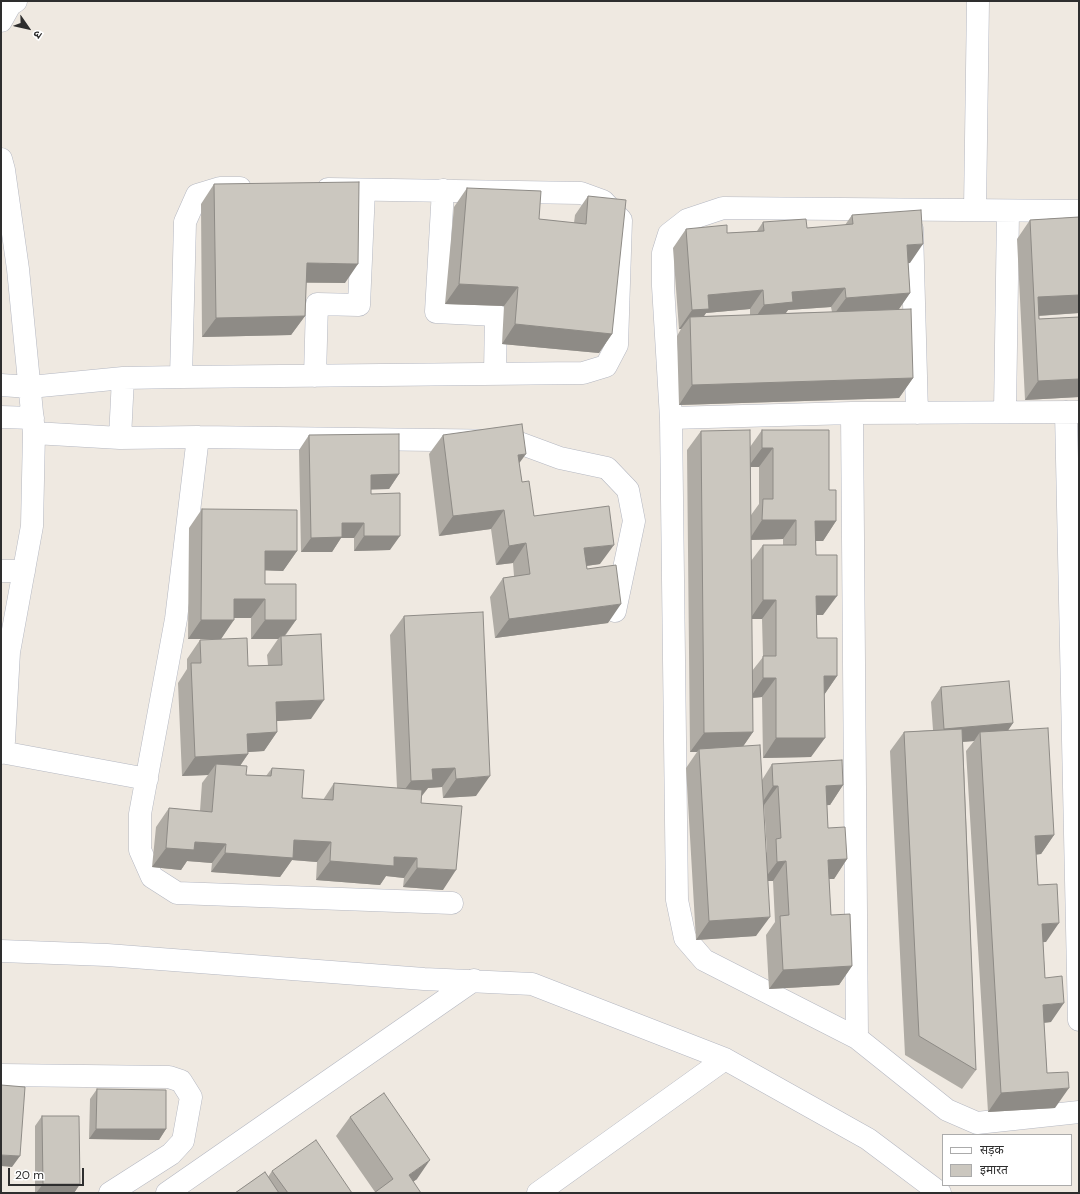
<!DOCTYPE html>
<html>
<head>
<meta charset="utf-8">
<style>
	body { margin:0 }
	#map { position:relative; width:1080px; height:1194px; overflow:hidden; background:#efe9e1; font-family:"DM Sans","Noto Sans Devanagari",sans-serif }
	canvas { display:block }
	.frame { position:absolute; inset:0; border:2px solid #2e2e2e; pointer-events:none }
	.legend { position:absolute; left:942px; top:1134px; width:130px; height:52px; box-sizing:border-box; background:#fff; border:1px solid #ababab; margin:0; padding:5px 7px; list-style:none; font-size:12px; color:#2e2e2e }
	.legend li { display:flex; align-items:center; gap:8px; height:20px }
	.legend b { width:20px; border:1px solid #ababab }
	.north { position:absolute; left:8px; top:8px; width:40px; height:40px; -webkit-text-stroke:3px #fff; paint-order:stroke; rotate:124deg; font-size:11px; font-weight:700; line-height:16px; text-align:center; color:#2e2e2e }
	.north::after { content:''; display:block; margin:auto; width:14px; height:18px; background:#2e2e2e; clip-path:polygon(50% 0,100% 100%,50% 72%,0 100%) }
	.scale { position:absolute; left:8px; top:1168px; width:76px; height:18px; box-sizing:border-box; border:2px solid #2e2e2e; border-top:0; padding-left:5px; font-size:12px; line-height:14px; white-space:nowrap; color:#2e2e2e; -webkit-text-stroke:3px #fff; paint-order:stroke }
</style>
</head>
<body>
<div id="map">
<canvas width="1080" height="1194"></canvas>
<div class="frame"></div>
<ul class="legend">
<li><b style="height:5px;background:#fff"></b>सड़क</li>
<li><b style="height:11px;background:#cbc7bf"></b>इमारत</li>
</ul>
<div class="north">उ</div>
<div class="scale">20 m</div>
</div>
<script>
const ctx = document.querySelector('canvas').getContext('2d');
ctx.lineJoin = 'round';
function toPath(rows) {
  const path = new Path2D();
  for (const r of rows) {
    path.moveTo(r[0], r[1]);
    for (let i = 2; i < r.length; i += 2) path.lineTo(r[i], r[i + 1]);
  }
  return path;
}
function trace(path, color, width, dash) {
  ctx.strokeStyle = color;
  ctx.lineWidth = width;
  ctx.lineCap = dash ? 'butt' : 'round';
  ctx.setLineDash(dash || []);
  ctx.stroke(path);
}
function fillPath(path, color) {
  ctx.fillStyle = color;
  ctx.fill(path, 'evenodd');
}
const minor = toPath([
	[1,21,10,5,16,1],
	[1,159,4,170,18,269,34,433,32,526,9,652,4,741,1,753],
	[443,190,436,312,496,315,495,374],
	[975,209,978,1],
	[1079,211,723,208,687,220,669,234,663,253,663,286,671,418,677,900,685,938,704,960,857,1038,947,1110,977,1123,1079,1112],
	[912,229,917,413],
	[315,376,317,304,359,305,364,190],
	[181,377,185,222,197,195,220,188,240,188],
	[1,385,30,387,123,378,181,377,583,373,606,366,617,345,621,220,603,201,581,193,328,189],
	[1005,412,1008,212],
	[1066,412,1079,1020],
	[852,413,857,1038],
	[1,417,33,418],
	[671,418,852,413,1079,412],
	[34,433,120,438,198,437,514,441,560,458,607,468,628,490,634,521,615,611],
	[198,437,176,619,140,814,140,850,152,877,177,893,452,903],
	[120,438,123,378],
	[1,571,24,571],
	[1,752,147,779],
	[1,951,107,955,424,979,532,984,725,1059,868,1139,940,1193],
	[1,1075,169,1077,181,1081,191,1097,183,1141,171,1154,110,1193],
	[167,1193,474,980],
	[538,1193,725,1059]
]);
trace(minor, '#b4b7c1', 23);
trace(minor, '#fff', 22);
fillPath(toPath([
	[214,184,345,283,306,283,305,316,291,335,202,337,201,204],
	[467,188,539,219,574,223,575,215,588,196,612,334,599,353,502,344,504,306,445,304,454,207],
	[852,215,910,263,908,263,910,293,898,310,913,378,899,398,679,405,677,336,681,329,679,329,673,248,686,229,727,233,757,231,763,222,807,228,845,225],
	[831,307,832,312,785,313,788,310],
	[750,309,750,315,704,316,706,313],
	[1079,217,1079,313,1039,316,1039,319,1079,317,1079,397,1025,400,1017,239,1030,220],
	[762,430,829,490,836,521,823,541,815,541,816,555,823,615,816,615,817,638,837,676,824,695,811,757,763,758,762,697,753,698,753,732,743,746,762,780,772,764,843,785,830,805,827,805,828,828,847,859,834,879,829,879,831,915,852,966,839,985,769,989,766,935,775,922,773,881,768,881,756,936,696,940,686,768,697,752,690,752,687,450,701,431,750,447],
	[751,467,759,467,759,504,751,515],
	[783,539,783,545,763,545,751,561,751,540],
	[752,619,762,619,763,657,752,671],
	[763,805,764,805,767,852,766,853],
	[309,435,399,474,389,489,371,489,371,494,390,550,354,551,354,538,341,538,332,552,301,552,299,450],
	[443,435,519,463,522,482,534,516,600,564,586,566,587,569,608,623,495,638,490,597,503,578,514,576,513,563,496,565,491,529,439,536,429,454],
	[202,509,297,551,283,571,265,570,265,584,296,620,285,636,311,719,277,721,277,732,264,751,248,752,248,754,240,766,246,775,266,776,272,768,302,798,323,800,334,783,397,788,390,635,404,616,476,796,443,798,442,787,428,788,422,796,421,803,443,890,403,887,404,878,386,876,380,885,316,880,317,862,292,860,280,877,211,872,212,863,187,861,181,870,152,867,156,827,169,808,200,811,202,783,208,775,182,776,178,683,187,669,187,659,200,640,217,639,188,639,189,528],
	[234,618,251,618,251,639,278,639,267,655,268,665,248,666,221,639],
	[941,687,1013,723,1008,730,1054,835,1041,854,1036,855,1038,885,1046,942,1043,942,1045,978,1051,1022,1044,1023,1047,1073,1055,1108,988,1112,966,751,974,741,963,742,976,1070,962,1089,905,1055,890,751,904,732,933,730,931,702],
	[97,1089,166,1129,159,1140,89,1139,90,1099],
	[42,1116,80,1184,74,1193,35,1193,35,1126],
	[350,1117,417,1179,413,1182,375,1192,336,1136],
	[272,1171,352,1193,235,1193,265,1172,268,1177]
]), '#afaba4');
fillPath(toPath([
	[923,244,910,263,893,265,907,245],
	[307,263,358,264,345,283,293,282],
	[459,284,518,287,504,306,445,304],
	[845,288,831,307,788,310,780,322,751,324,764,305,792,292],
	[763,290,750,309,706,313,696,328,690,317,681,329,679,329,692,310,708,295],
	[910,293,897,312,832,317,846,298],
	[1079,295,1079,313,1035,316,1038,297],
	[305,316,291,335,202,337,216,318],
	[515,324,612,334,599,353,502,344],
	[913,378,899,398,679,405,692,385],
	[1079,379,1079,397,1025,400,1038,381],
	[762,448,773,448,759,467,748,467],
	[526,454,512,473,518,455],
	[399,474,389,489,361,490,371,475],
	[504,510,491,529,439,536,453,516],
	[762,520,796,520,783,539,749,540],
	[815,521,836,521,823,541,802,541],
	[342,523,364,523,354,538,341,538,332,552,301,552,311,538],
	[364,536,400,536,390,550,354,551],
	[526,543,513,563,496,565,509,546],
	[614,545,600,564,571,568,584,548],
	[265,551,297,551,283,571,252,570],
	[816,596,837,596,823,615,803,615],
	[234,599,265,599,251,618,221,618],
	[763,600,776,600,762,619,750,619],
	[621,604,608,623,495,638,509,619],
	[201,620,234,620,221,639,188,639],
	[265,620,296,620,282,639,281,636,278,639,251,639],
	[824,676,837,676,824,695],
	[763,678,776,678,762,697,750,698],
	[324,700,311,719,262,722,276,702],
	[1013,723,1003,738,980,732,974,741,934,744,944,729],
	[277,732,264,751,234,753,247,734],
	[753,732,740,751,699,749,697,752,690,752,704,733],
	[776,738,825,738,811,757,763,758],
	[248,754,235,773,216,764,208,775,182,776,195,757],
	[455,768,442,787,428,788,419,799,397,800,411,781,432,769],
	[490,776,476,796,443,798,456,779],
	[843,785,830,805,812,806,826,786],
	[773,786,778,786,764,805,760,806],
	[1054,835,1041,854,1022,855,1035,836],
	[294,840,331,842,317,862,292,860,280,877,211,872,225,853],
	[195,842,226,844,212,863,187,861,181,870,152,867,166,848],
	[394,857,417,858,404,878,386,876,380,885,316,880,330,861],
	[847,859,834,879,815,879,828,860],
	[786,861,773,881,763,881,777,862],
	[417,868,456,870,443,890,403,887],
	[770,917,756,936,696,940,709,921],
	[1059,923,1046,942,1028,943,1042,924],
	[852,966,839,985,769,989,783,970],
	[1064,1003,1051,1022,1030,1024,1043,1005],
	[1069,1088,1055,1108,988,1112,1001,1093],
	[96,1129,166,1129,159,1140,89,1139],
	[1,1155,20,1156,12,1167,1,1166],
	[430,1160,417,1179,397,1193,409,1175],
	[43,1184,80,1184,74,1193,36,1193]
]), '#8e8b86');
const building = toPath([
	[359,182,358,264,307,263,305,316,216,318,214,184,359,182],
	[467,188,541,191,539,219,586,224,588,196,626,200,612,334,515,324,518,287,459,284,467,188],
	[921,210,923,244,907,245,910,293,846,298,845,288,792,292,793,302,764,305,763,290,708,295,709,309,692,310,686,229,727,225,727,233,764,231,763,222,806,219,807,228,853,224,852,215,921,210],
	[1079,217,1079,295,1038,297,1039,319,1079,317,1079,379,1038,381,1030,220,1079,217],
	[911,309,913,378,692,385,690,317,911,309],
	[522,424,526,454,518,455,522,482,529,481,534,516,609,506,614,545,584,548,587,569,616,565,621,604,509,619,503,578,530,574,526,543,509,546,504,510,453,516,443,435,522,424],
	[750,430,753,732,704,733,701,431,750,430],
	[762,430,829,430,829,490,836,490,836,521,815,521,816,555,837,555,837,596,816,596,817,638,837,638,837,676,824,676,825,738,776,738,776,678,763,678,763,656,776,656,776,600,763,600,763,545,796,545,796,520,762,520,763,499,773,499,773,448,762,448,762,430],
	[399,434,399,474,371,475,371,494,400,493,400,536,364,536,364,523,342,523,342,537,311,538,309,435,399,434],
	[202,509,297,510,297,551,265,551,265,584,296,584,296,620,265,620,265,599,234,599,234,620,201,620,202,509],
	[483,612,490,776,456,779,455,768,432,769,433,780,411,781,404,616,483,612],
	[321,634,324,700,276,702,277,732,247,734,248,754,195,757,191,663,201,663,200,640,247,638,248,666,282,665,281,636,321,634],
	[1009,681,1013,723,944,729,941,687,1009,681],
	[1048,728,1054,835,1035,836,1038,885,1057,884,1059,923,1042,924,1045,978,1062,976,1064,1003,1043,1005,1047,1073,1068,1072,1069,1088,1001,1093,980,732,1048,728],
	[962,729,976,1070,919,1036,904,732,962,729],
	[760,745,770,917,709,921,699,749,760,745],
	[842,760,843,785,826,786,828,828,845,827,847,859,828,860,831,915,850,914,852,966,783,970,780,916,789,915,786,861,777,862,776,839,781,838,778,786,773,786,772,764,842,760],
	[216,764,247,766,246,775,271,776,272,768,304,770,302,798,333,800,334,783,422,790,421,803,462,806,456,870,417,868,417,858,394,857,394,866,330,861,331,842,294,840,293,858,225,853,226,844,195,842,194,850,166,848,169,808,212,812,216,764],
	[1,1085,25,1087,20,1156,1,1155,1,1085],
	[97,1089,166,1090,166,1129,96,1129,97,1089],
	[384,1093,430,1160,409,1175,421,1193,374,1193,393,1179,350,1117,384,1093],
	[42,1116,79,1116,80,1184,43,1184,42,1116],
	[316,1140,352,1193,288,1193,272,1171,316,1140],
	[265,1172,279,1193,235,1193,265,1172]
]);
fillPath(building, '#cbc7bf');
trace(building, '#8e8b86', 1);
</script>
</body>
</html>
